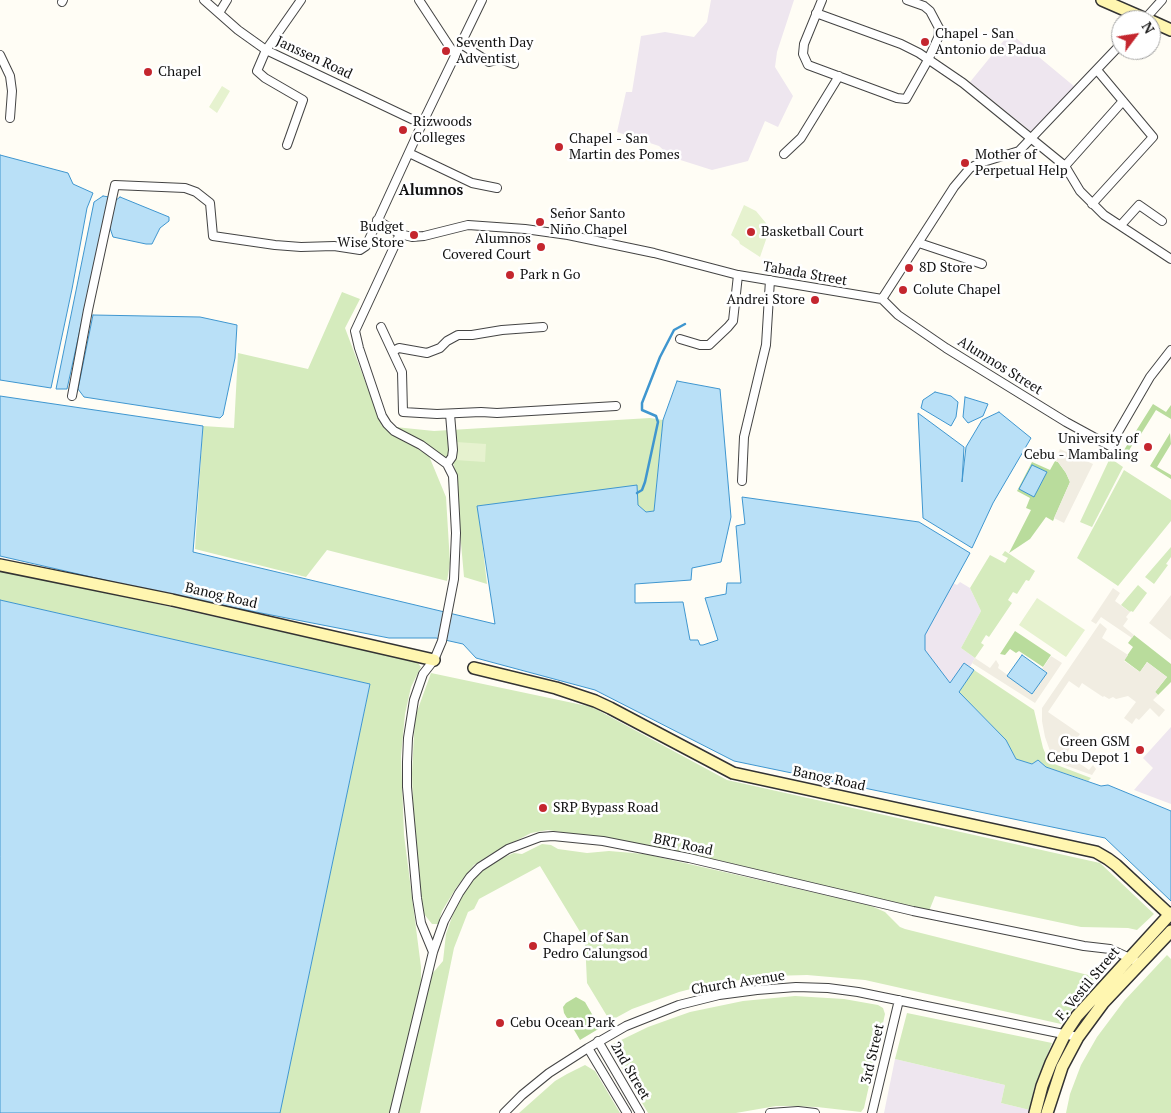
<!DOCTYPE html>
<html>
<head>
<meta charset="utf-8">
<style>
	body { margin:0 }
	#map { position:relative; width:1171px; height:1113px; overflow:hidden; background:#fffdf5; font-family:"PT Serif",serif }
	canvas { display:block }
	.north { position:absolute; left:1111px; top:10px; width:50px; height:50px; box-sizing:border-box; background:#fff; border:1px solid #a0a0a0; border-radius:50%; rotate:59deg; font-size:14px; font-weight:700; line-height:20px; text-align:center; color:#111 }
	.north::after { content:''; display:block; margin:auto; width:18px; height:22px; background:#c4262e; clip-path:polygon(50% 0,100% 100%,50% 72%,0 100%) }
</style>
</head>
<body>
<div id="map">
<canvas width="1171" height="1113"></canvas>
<div class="north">N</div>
</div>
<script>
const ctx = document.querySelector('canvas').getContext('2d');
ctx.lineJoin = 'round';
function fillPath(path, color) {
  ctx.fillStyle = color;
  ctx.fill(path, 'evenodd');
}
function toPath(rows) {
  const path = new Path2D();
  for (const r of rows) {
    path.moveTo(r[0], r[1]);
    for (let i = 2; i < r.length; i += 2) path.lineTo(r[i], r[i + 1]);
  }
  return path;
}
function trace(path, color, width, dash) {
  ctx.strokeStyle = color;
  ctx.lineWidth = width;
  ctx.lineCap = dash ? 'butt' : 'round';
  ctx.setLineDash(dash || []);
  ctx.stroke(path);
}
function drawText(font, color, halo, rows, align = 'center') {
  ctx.font = font + ' "PT Serif",serif';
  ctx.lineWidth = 5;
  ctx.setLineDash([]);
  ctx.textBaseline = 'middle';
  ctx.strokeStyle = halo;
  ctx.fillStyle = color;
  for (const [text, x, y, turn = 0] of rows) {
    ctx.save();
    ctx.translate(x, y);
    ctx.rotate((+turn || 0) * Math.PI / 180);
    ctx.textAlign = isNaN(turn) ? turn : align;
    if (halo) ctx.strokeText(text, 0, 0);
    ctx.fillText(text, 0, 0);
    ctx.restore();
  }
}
fillPath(toPath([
	[711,0,794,0,777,52,775,67,793,96,778,127,765,121,748,161,712,170,671,157,659,146,617,132,626,92,632,92,641,36,665,32,694,37,707,22],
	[1010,33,1075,87,1033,133,970,82],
	[960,582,970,588,981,611,961,648,975,658,970,667,964,663,950,684,925,650,925,635,953,583,957,585],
	[1171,727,1171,804,1134,790,1153,768,1143,758],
	[895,1059,1005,1085,1001,1103,1030,1110,1029,1113,884,1113]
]), '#eee6ef');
fillPath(toPath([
	[342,292,360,299,345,328,382,426,429,456,446,497,450,563,447,581,327,550,306,577,195,549,203,426,234,428,238,353,308,369],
	[650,418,663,420,654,511,646,512,638,505,637,486,478,506,487,584,464,577,454,465,421,441,395,427,434,431],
	[1110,458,1123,467,1092,527,1080,522],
	[1124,470,1171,500,1171,521,1118,586,1077,558],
	[1171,547,1171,557,1166,564,1168,565,1154,584,1145,577],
	[1005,551,1035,571,1029,581,1026,580,1017,594,1013,592,1008,600,1012,603,989,637,986,635,981,643,984,645,975,658,961,648,981,611,970,588,990,555,1005,563,1008,558,1002,555],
	[0,569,417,662,421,667,411,687,405,714,401,756,404,835,421,967,421,982,390,1113,280,1113,370,684,0,600],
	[1138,585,1147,593,1133,612,1131,611,1130,612,1121,605],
	[974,670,1034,710,1043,748,1049,762,1091,778,1088,781,1046,767,1038,760,1032,764,1016,759,1006,740,959,692],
	[431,673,592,707,727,780,1100,863,1154,914,1137,930,1128,928,1081,927,935,896,929,911,713,859,640,844,548,830,531,833,491,854,474,865,456,888,442,911,438,924,432,924,424,914,422,906,413,808,412,773,415,717],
	[542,844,551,845,558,849,587,853,609,851,645,854,869,905,885,912,900,927,905,929,1096,977,1061,1024,865,980,807,975,771,976,710,984,679,992,632,1009,610,1021,587,983,585,940,540,866,479,899,474,909,468,912,454,948,420,1113,398,1113,425,996,432,974,443,961,446,934,453,914,464,892,479,873,502,858,514,853,522,854],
	[1167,955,1171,959,1171,1113,1066,1113,1070,1094,1081,1065,1097,1037,1124,1001],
	[795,996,844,999,878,1005,883,1008,885,1014,875,1059,864,1108,861,1112,817,1107,789,1106,776,1106,736,1113,648,1113,610,1048,611,1045,615,1043,648,1027,690,1012,743,1001],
	[907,1013,1052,1043,1034,1088,1030,1110,1001,1103,1005,1085,895,1059],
	[585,1065,595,1071,620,1113,519,1113,555,1081,567,1074]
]), '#d5ebbd');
fillPath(toPath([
	[1153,404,1166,412,1171,405,1171,419,1156,410,1141,434,1139,434,1128,452,1124,450],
	[1170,433,1171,444,1157,467,1171,475,1171,479,1150,466],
	[1055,461,1058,462,1066,473,1070,482,1053,521,1046,517,1030,539,1009,553,1031,510,1026,508,1030,498,1017,491,1032,462,1050,470],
	[1015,631,1051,655,1043,667,1019,651,1016,653,1010,649,1005,655,1000,654],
	[1134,635,1171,664,1171,682,1158,695,1155,692,1167,677,1147,662,1140,672,1124,660,1133,647,1128,643],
	[576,997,585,1002,600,1028,580,1040,564,1013,563,1007,566,1003]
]), '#b9dc9c');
fillPath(toPath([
	[222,86,230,91,217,113,209,107],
	[744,205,756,211,770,228,760,257,740,244,739,241,731,235],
	[456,442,486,444,485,462,455,460],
	[1037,598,1085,630,1066,657,1019,625]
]), '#e6f2cf');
fillPath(toPath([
	[1060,449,1093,464,1064,523,1054,518,1070,482,1066,473,1058,462,1055,461],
	[1113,588,1120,593,1115,601,1130,612,1126,617,1128,619,1123,626,1134,635,1132,638,1101,617,1096,624,1091,621],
	[1171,595,1171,640,1149,623],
	[1100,623,1107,629,1102,638,1128,655,1124,661,1140,672,1147,662,1167,677,1155,692,1158,695,1153,700,1165,710,1159,717,1150,708,1139,720,1136,718,1132,724,1124,718,1136,702,1128,696,1116,699,1113,697,1109,699,1104,696,1103,697,1082,683,1079,688,1069,681,1048,712,1080,734,1066,754,1089,770,1093,765,1096,769,1092,775,1067,766,1056,761,1050,751,1045,737,1042,721,1042,708],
	[1051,656,1062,663,1035,703,972,663,975,658,990,668,996,660,999,665,998,668,1032,693,1047,672,1042,669]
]), '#f1ede2');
const water = toPath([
	[0,155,68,173,73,184,93,193,87,208,72,289,51,388,0,380,0,155],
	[103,196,109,197,67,389,56,389,94,202,103,196],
	[120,197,169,217,169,221,160,228,152,244,146,244,113,237,109,225,115,201,120,197],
	[93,315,200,317,237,325,235,358,223,415,220,418,84,397,78,389,93,315],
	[677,381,720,389,731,517,721,562,692,568,691,580,635,584,635,603,683,602,690,640,698,640,700,645,703,645,718,640,705,598,726,594,727,583,741,583,736,526,745,524,742,497,919,522,970,553,925,635,925,650,950,683,964,663,974,670,959,692,1006,740,1016,759,1032,764,1038,760,1046,767,1101,786,1108,785,1171,811,1171,901,1105,838,734,761,595,690,476,658,463,644,436,638,389,638,174,596,0,556,0,396,203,426,193,552,495,624,477,506,637,485,638,505,646,512,654,511,663,420,677,381],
	[935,392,951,396,958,402,956,417,951,426,921,408,923,400,935,392],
	[965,397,988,404,983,416,968,423,963,417,965,397],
	[999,412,1031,438,993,503,972,548,923,518,918,413,964,447,962,482,966,447,982,420,999,412],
	[1032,465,1047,472,1034,497,1019,489,1032,465],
	[0,600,370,684,280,1113,0,1113,0,600],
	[1022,655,1047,673,1032,694,1007,676,1022,655]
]);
fillPath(water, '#b9e0f7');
trace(water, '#3f96cf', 1);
trace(toPath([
	[637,493,642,490,645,482,658,422,656,416,642,410,642,403,660,357,674,330,685,324]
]), '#3f96cf', 2.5);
const street = toPath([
	[204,0,238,30,266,50,422,124],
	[419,0,455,55],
	[822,0,804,44,803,54,808,65,897,98,906,99,928,60,938,38,939,28,930,11,924,6,907,0],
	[62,2,63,0],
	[219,13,227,0],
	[816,13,901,44,919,53,963,83,1065,166,1080,191,1104,215,1171,259],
	[1144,20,1162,0],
	[461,44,489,62,500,59,514,64],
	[0,55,10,76,12,91,10,118],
	[287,145,303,100,265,78,257,71,266,50,301,0],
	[409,153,472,183,497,188],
	[784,154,801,138,839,76],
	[1065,166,1123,101],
	[1092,204,1153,137,1097,70],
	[377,220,400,234,412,237,424,236,468,225,525,229,568,235,654,253,738,275,882,299],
	[1121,225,1139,205,1162,221],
	[400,234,355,331,359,348,382,416,387,424,394,431,421,445,447,464,453,476,456,533,454,579,442,641,434,660,423,674,414,700,408,738,407,762,407,787,417,898,421,923,433,952],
	[919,243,982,264],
	[882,299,898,315,946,348,1066,422,1110,446,1150,377,1171,350],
	[882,299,954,187,970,168,980,163,1019,151,1121,44],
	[381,327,402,372,403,412,437,414,481,412,497,413,616,406],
	[680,339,700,345,709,345,728,327,733,321,738,275],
	[393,351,399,348,427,353,440,348,447,341,458,335,472,335,502,330,543,327],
	[72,396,88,310,115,185,185,188,196,192,210,203,213,236,275,245,301,247,334,246,360,250,366,246,422,124,482,0],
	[447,464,452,457,453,450,450,414],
	[742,481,744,437,766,345,770,280],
	[598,1041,640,1113],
	[588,1048,627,1113],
	[394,1113,433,952,444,921,459,893,470,877,480,867,508,849,540,837,553,836,603,841,689,858,913,911,1084,946,1110,949,1134,960],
	[504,1113,522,1095,549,1073,588,1048,626,1026,679,1005,719,995,757,990,796,987,828,988,858,992,1078,1037],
	[770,1113,798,1111,815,1113],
	[872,1113,899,1000]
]);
const secondary = toPath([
	[1102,0,1148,20],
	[1151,21,1171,30],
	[0,565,172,600,434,660],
	[474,668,556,688,595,701,610,708,733,773,1096,852,1108,859,1116,865,1171,916],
	[1035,1113,1042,1086,1051,1063,1065,1034,1077,1016,1171,913],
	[1047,1113,1062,1067,1078,1037,1103,1003,1171,931]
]);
trace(street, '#444', 10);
trace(secondary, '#333', 14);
trace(street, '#fff', 8);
trace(secondary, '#fff6b0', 11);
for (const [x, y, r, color] of [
	[925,42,5,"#c4262e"],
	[446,51,5,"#c4262e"],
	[148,72,5,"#c4262e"],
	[403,130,5,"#c4262e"],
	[559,147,5,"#c4262e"],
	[965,163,5,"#c4262e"],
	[540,222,5,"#c4262e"],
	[751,232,5,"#c4262e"],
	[414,235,5,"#c4262e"],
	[541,247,5,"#c4262e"],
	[909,268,5,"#c4262e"],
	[510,275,5,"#c4262e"],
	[903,290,5,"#c4262e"],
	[815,300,5,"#c4262e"],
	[1148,447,5,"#c4262e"],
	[1140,750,5,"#c4262e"],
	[543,808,5,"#c4262e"],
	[533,946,5,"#c4262e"],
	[500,1023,5,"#c4262e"]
]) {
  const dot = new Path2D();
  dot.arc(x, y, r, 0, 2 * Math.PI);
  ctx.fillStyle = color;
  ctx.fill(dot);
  trace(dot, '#fff', 2);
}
drawText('14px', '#111', '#fff', [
	["Chapel - San",935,34],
	["Antonio de Padua",935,50],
	["Seventh Day",456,43],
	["Adventist",456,59],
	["Chapel",158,72],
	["Rizwoods",413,122],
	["Colleges",413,138],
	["Chapel - San",569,139],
	["Martin des Pomes",569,155],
	["Mother of",975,155],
	["Perpetual Help",975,171],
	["Señor Santo",550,214],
	["Niño Chapel",550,230],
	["Budget",404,227,"right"],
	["Wise Store",404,243,"right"],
	["Basketball Court",761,232],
	["Alumnos",531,239,"right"],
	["Covered Court",531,255,"right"],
	["8D Store",919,268],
	["Park n Go",520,275],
	["Colute Chapel",913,290],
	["Andrei Store",805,300,"right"],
	["University of",1138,439,"right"],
	["Cebu - Mambaling",1138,455,"right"],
	["Green GSM",1130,742,"right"],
	["Cebu Depot 1",1130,758,"right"],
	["SRP Bypass Road",553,808],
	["Chapel of San",543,938],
	["Pedro Calungsod",543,954],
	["Cebu Ocean Park",510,1023]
], 'left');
drawText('14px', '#111', '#fff', [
	["Janssen Road",314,58,25],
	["Tabada Street",805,274,10],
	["Alumnos Street",1000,366,32],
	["Banog Road",221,596,13],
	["Banog Road",829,779,12],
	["BRT Road",683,845,12],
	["Church Avenue",738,983,-9],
	["F. Vestil Street",1088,984,-50],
	["3rd Street",873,1054,-77],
	["2nd Street",630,1071,60]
]);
drawText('bold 15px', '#111', '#fff', [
	["Alumnos",431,191]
]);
</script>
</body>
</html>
